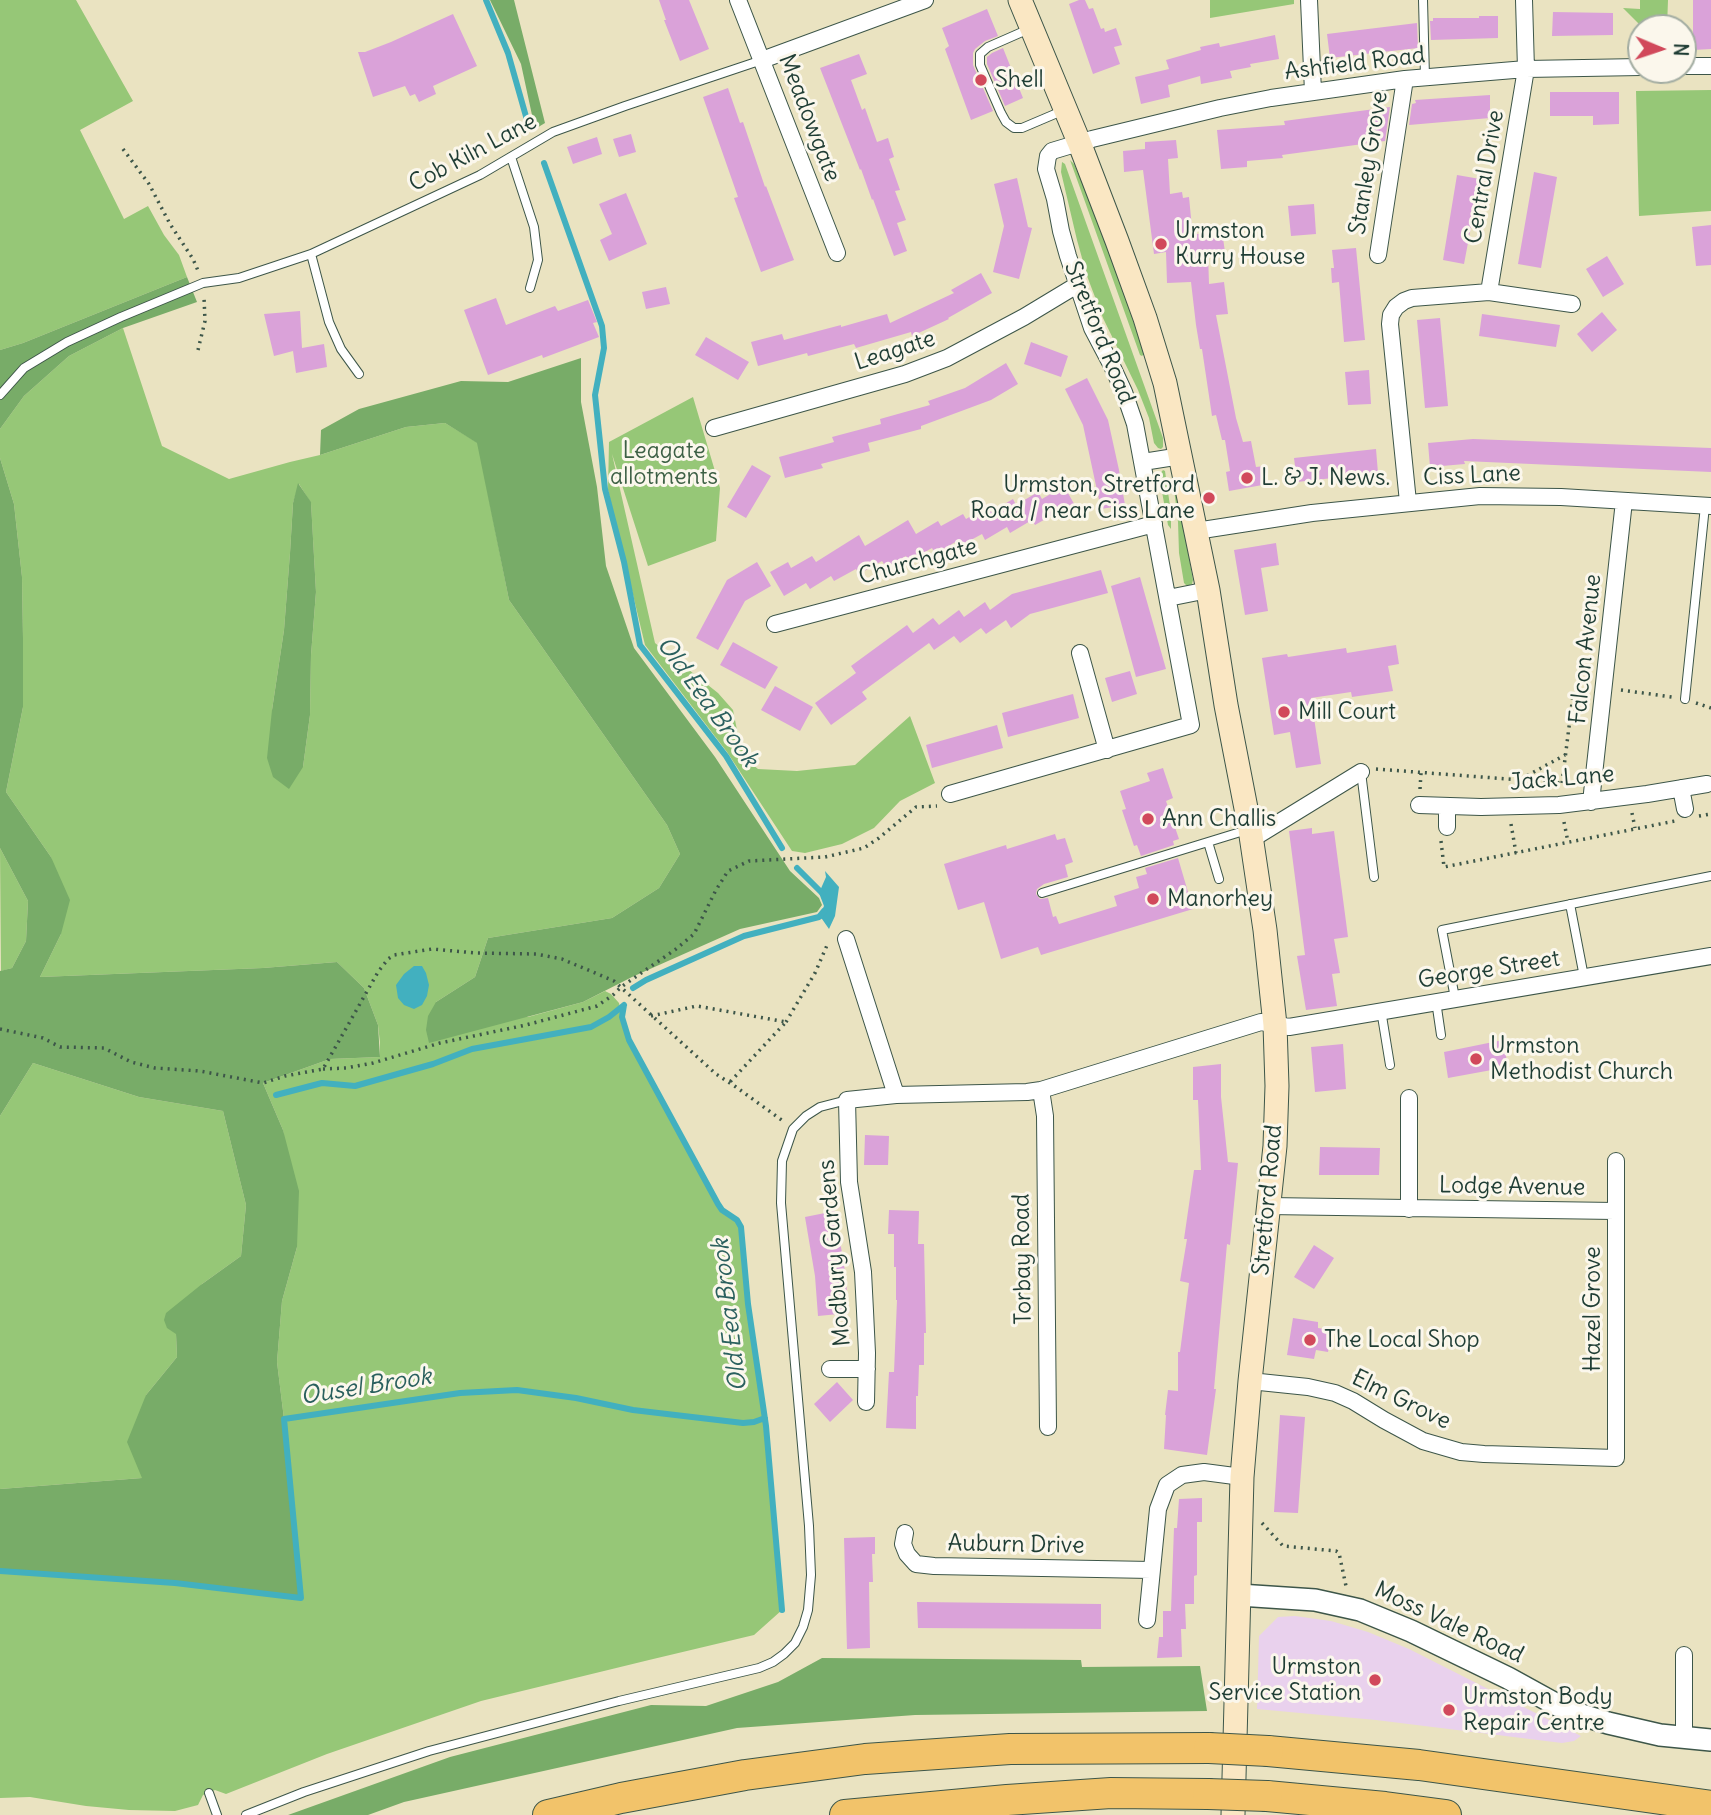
<!DOCTYPE html>
<html>
<head>
<meta charset="utf-8">
<style>
	body { margin:0 }
	#map { position:relative; width:1711px; height:1815px; overflow:hidden; background:#eae3c1; font-family:Delius,sans-serif }
	canvas { display:block }
	.north { position:absolute; left:1627px; top:14px; width:70px; height:70px; box-sizing:border-box; background:#fbf7ec; border:2px solid #a3ada2; border-radius:50%; rotate:92deg; font-size:19px; font-weight:700; line-height:28px; text-align:center; color:#1f3d34 }
	.north::after { content:''; display:block; margin:auto; width:24px; height:32px; background:#d1495b; clip-path:polygon(50% 0,100% 100%,50% 72%,0 100%) }
</style>
</head>
<body>
<div id="map">
<canvas width="1711" height="1815"></canvas>
<div class="north">N</div>
</div>
<script>
const ctx = document.querySelector('canvas').getContext('2d');
ctx.lineJoin = 'round';
function fillPath(path, color) {
  ctx.fillStyle = color;
  ctx.fill(path, 'evenodd');
}
function toPath(rows) {
  const path = new Path2D();
  for (const r of rows) {
    path.moveTo(r[0], r[1]);
    for (let i = 2; i < r.length; i += 2) path.lineTo(r[i], r[i + 1]);
  }
  return path;
}
function trace(path, color, width, dash) {
  ctx.strokeStyle = color;
  ctx.lineWidth = width;
  ctx.lineCap = dash ? 'butt' : 'round';
  ctx.setLineDash(dash || []);
  ctx.stroke(path);
}
function drawText(font, color, halo, rows, align = 'center') {
  ctx.font = font + ' Delius,sans-serif';
  ctx.lineWidth = 6;
  ctx.setLineDash([]);
  ctx.textBaseline = 'middle';
  ctx.strokeStyle = halo;
  ctx.fillStyle = color;
  for (const [text, x, y, turn = 0] of rows) {
    ctx.save();
    ctx.translate(x, y);
    ctx.rotate((+turn || 0) * Math.PI / 180);
    ctx.textAlign = isNaN(turn) ? turn : align;
    if (halo) ctx.strokeText(text, 0, 0);
    ctx.fillText(text, 0, 0);
    ctx.restore();
  }
}
fillPath(toPath([
	[1295,1616,1331,1621,1368,1632,1409,1649,1581,1736,1574,1741,1562,1743,1376,1720,1257,1709,1259,1636,1278,1617]
]), '#e9d1ed');
fillPath(toPath([
	[0,0,76,0,133,101,80,130,124,219,148,206,164,235,179,255,187,277,23,343,0,350],
	[1210,0,1294,0,1294,4,1210,18],
	[1640,0,1668,0,1667,28,1643,28,1623,8,1640,9],
	[1711,90,1711,211,1639,216,1636,91],
	[1070,160,1074,164,1092,205,1119,276,1144,354,1142,356,1140,355],
	[1062,162,1065,164,1163,438,1163,447,1161,449,1158,448,1154,443,1149,418,1138,390,1103,318,1087,276,1077,240,1061,172],
	[123,328,162,446,229,479,290,462,320,455,406,427,445,423,478,443,509,600,667,825,680,854,659,888,612,918,488,938,475,977,436,1002,528,1017,583,1002,605,991,611,994,619,1003,624,1029,629,1040,718,1204,722,1210,737,1220,741,1227,748,1304,766,1426,782,1610,754,1635,649,1660,481,1701,327,1754,226,1794,215,1790,203,1795,198,1805,175,1811,129,1810,86,1806,30,1797,0,1798,0,1571,175,1583,301,1598,284,1419,277,1362,282,1301,297,1247,283,1130,263,1083,330,1059,380,1057,380,1043,378,1025,364,988,337,962,263,968,40,977,61,934,51,857,6,792,23,707,23,638,22,577,14,504,0,458,0,429,24,396,69,356],
	[299,484,311,503,316,592,311,655,310,715,303,767,272,710,284,630,290,553,293,503],
	[693,397,720,488,716,541,648,566,612,454,655,643,718,693,733,710,739,740,746,759,758,769,797,771,855,765,910,716,935,783,900,801,874,828,842,844,805,853,792,851,727,752,645,645,608,490,609,442],
	[1163,470,1165,471,1171,513,1171,529,1168,525,1159,475],
	[1172,472,1174,474,1193,580,1192,584,1187,586,1184,583,1179,553,1178,522],
	[0,848,28,901,26,941,12,968,1,971],
	[33,1063,139,1097,223,1111,246,1205,241,1256,202,1284,176,1334,177,1357,146,1395,142,1478,0,1489,0,1116]
]), '#96c777');
fillPath(toPath([
	[490,0,514,0,545,123,535,129,521,64],
	[187,277,197,302,123,328,69,356,24,396,0,429,0,350,23,343],
	[581,358,581,402,597,487,606,566,634,648,715,757,790,871,819,898,822,905,817,912,740,929,632,977,583,1002,429,1043,426,1030,428,1016,436,1002,475,977,488,938,612,918,659,888,680,854,667,825,509,600,477,443,445,423,406,427,320,455,321,430,359,409,461,381,508,382],
	[0,458,14,504,22,577,23,638,23,707,6,792,51,857,70,900,61,934,40,977,263,968,337,962,364,988,378,1025,380,1057,330,1059,263,1083,283,1130,299,1191,297,1247,282,1301,277,1362,284,1419,301,1598,175,1583,0,1571,0,1489,142,1478,127,1442,146,1395,177,1357,176,1334,167,1328,164,1320,166,1313,202,1284,241,1256,246,1205,223,1111,139,1097,33,1063,0,1116,0,971,12,968,26,941,28,901,0,848],
	[298,483,311,502,316,592,311,655,310,715,303,767,289,789,273,777,267,758,272,710,284,630,290,553,293,503],
	[822,1658,1081,1660,1082,1667,1200,1666,1207,1711,915,1715,737,1728,404,1802,368,1815,288,1815,450,1757,651,1705,706,1706,778,1682]
]), '#78ac68');
fillPath(toPath([
	[825,871,839,887,835,916,829,929,822,919,819,917,824,906,819,893,826,877],
	[414,966,422,966,426,973,429,985,427,996,422,1005,414,1009,404,1005,398,998,396,985,404,974]
]), '#42b0bf');
trace(toPath([
	[486,0,508,53,527,120],
	[544,163,602,326,604,348,595,395,605,489,624,562,640,645,726,756,782,848],
	[797,868,823,894],
	[633,988,646,980,744,936,819,917,824,911],
	[624,1005,622,1017,629,1040,718,1204,722,1210,737,1220,741,1227,748,1304,766,1426,782,1610],
	[276,1095,322,1083,355,1086,433,1064,472,1049,591,1027,609,1017,624,1005],
	[0,1571,175,1583,301,1598,284,1419,460,1393,517,1390,576,1398,633,1410,743,1423,754,1422,765,1418]
]), '#42b0bf', 6);
fillPath(toPath([
	[659,0,689,0,709,49,680,61,664,20,666,20],
	[1079,0,1085,0,1089,9,1093,8,1101,29,1104,28,1105,32,1116,28,1122,45,1114,47,1120,64,1093,74,1069,4],
	[1693,0,1711,0,1711,49,1693,50],
	[987,9,998,36,985,41,975,49,973,53,973,65,993,111,971,120,945,49,949,46,942,28],
	[1553,12,1613,13,1613,35,1552,36],
	[453,14,477,66,433,86,436,94,419,102,415,94,410,96,405,86,373,97,358,52,365,52,391,42],
	[1479,16,1498,16,1498,38,1431,40,1430,21,1433,21,1433,18,1479,18],
	[1417,23,1418,48,1330,58,1327,34],
	[1275,35,1279,59,1250,64,1251,67,1230,71,1232,78,1201,84,1200,76,1168,85,1170,97,1141,104,1135,77,1169,69,1166,60,1201,50,1200,47,1219,43,1220,47],
	[1003,48,1023,98,1005,106,987,64,987,57,992,53],
	[859,54,867,74,851,80,862,110,865,108,877,142,888,138,894,157,889,159,900,190,895,191,906,220,897,223,907,251,894,256,873,199,872,200,861,169,860,170,820,68],
	[728,88,740,123,743,122,765,187,766,186,794,260,761,272,734,198,738,197,703,97],
	[1550,92,1619,92,1619,124,1593,125,1593,116,1550,116],
	[1490,95,1490,118,1409,125,1412,104,1416,103,1415,100],
	[1390,107,1385,141,1282,155,1283,158,1247,161,1247,167,1221,169,1217,130,1285,125,1284,121],
	[631,134,636,152,619,157,613,139],
	[597,137,602,154,573,164,567,147],
	[1176,140,1178,158,1168,159,1170,194,1182,192,1183,198,1189,197,1192,228,1196,227,1197,234,1222,231,1225,252,1208,254,1209,284,1224,282,1228,314,1216,315,1236,418,1243,442,1251,441,1256,467,1264,466,1268,484,1229,491,1226,472,1230,471,1225,440,1222,440,1216,415,1212,416,1202,349,1200,349,1196,325,1191,282,1167,283,1166,252,1154,254,1143,170,1124,172,1123,151,1145,149,1145,142],
	[1534,172,1557,177,1541,268,1518,264],
	[1457,175,1480,179,1464,264,1443,260],
	[1017,178,1028,227,1032,228,1019,279,993,272,1004,226,994,184],
	[626,193,647,244,609,261,600,240,612,234,599,204],
	[1314,204,1316,234,1291,236,1288,206],
	[1711,225,1711,265,1696,266,1692,227],
	[1356,248,1365,340,1344,342,1339,282,1332,283,1331,268,1334,268,1332,250],
	[1607,256,1624,284,1603,297,1586,269],
	[981,273,992,293,948,318,949,319,912,336,911,332,856,348,854,344,808,356,807,353,758,366,751,342,782,334,784,340,841,325,841,327,887,314,890,323,954,293,951,290],
	[666,287,670,304,646,309,642,292],
	[496,298,506,325,555,306,558,311,588,300,597,322,593,323,599,337,543,358,542,355,488,375,464,310],
	[300,311,302,348,324,344,327,367,296,373,293,351,274,356,264,314],
	[1602,312,1617,330,1592,352,1577,334],
	[1482,314,1560,325,1556,347,1479,336],
	[1440,318,1448,406,1425,408,1417,320],
	[706,337,749,362,738,380,695,355],
	[1031,342,1068,356,1061,377,1024,364],
	[1006,363,1018,384,991,400,921,426,921,429,868,443,870,451,821,464,823,468,785,478,779,457,834,442,832,437,881,424,880,419,930,405,928,401,965,388],
	[1369,370,1371,404,1348,405,1345,372],
	[1087,378,1108,420,1119,470,1125,505,1101,509,1083,425,1065,389],
	[1473,439,1711,448,1711,472,1464,461,1465,464,1430,467,1428,443],
	[1376,449,1378,473,1297,482,1294,458],
	[752,465,771,476,746,518,727,507],
	[1064,486,1077,509,1060,519,1056,513,1035,525,1032,520,1010,533,1007,527,985,540,982,534,960,546,957,541,935,554,932,548,909,561,906,556,886,567,882,561,859,574,856,569,834,581,831,576,810,589,806,583,784,596,770,572,788,562,791,568,812,556,816,562,859,535,865,546,908,520,916,534,938,521,941,526,963,514,966,519,988,506,991,512,1013,499,1016,505,1038,492,1042,499],
	[1276,543,1279,565,1261,568,1268,611,1245,615,1234,550],
	[757,562,771,586,745,601,718,650,696,638,727,580],
	[1101,570,1108,593,1030,614,1011,628,1006,620,986,634,981,628,960,643,954,636,934,650,929,643,862,692,867,699,831,725,815,703,856,673,851,666,907,625,913,633,933,618,939,625,959,610,964,617,985,602,990,610,1012,594],
	[1140,577,1166,669,1136,677,1111,586],
	[733,642,778,667,765,689,720,665],
	[1396,645,1399,664,1388,666,1393,691,1352,697,1351,692,1311,698,1321,764,1296,768,1290,732,1274,735,1262,658,1287,654,1288,657,1346,648,1347,653],
	[1130,671,1137,694,1112,702,1105,678],
	[775,686,813,707,800,731,761,710],
	[1073,694,1079,718,1008,737,1002,713],
	[997,725,1003,748,932,768,926,745],
	[1163,768,1173,798,1166,801,1179,839,1173,841,1174,845,1141,856,1137,845,1134,846,1122,810,1126,809,1120,791,1150,781,1147,773],
	[1312,828,1312,834,1334,831,1348,937,1334,939,1340,973,1332,974,1337,1006,1306,1010,1297,956,1305,955,1289,831],
	[1055,834,1057,840,1065,838,1073,862,1065,865,1068,877,1044,884,1037,889,1036,894,1040,899,1048,898,1053,917,1056,916,1059,924,1117,906,1114,896,1139,888,1136,877,1147,874,1145,868,1178,858,1193,909,1041,955,1038,947,1001,959,984,902,958,910,944,864,1006,845,1007,849],
	[1503,1040,1508,1067,1448,1078,1444,1052],
	[1343,1044,1346,1089,1315,1092,1311,1047],
	[1221,1064,1221,1097,1228,1162,1238,1163,1230,1245,1227,1244,1214,1389,1216,1389,1207,1455,1164,1449,1166,1415,1165,1415,1168,1390,1178,1391,1178,1352,1180,1352,1189,1283,1180,1281,1187,1239,1184,1239,1194,1170,1201,1170,1198,1100,1193,1100,1193,1067],
	[865,1135,889,1136,888,1165,864,1165],
	[1320,1147,1380,1148,1379,1175,1319,1175],
	[889,1210,919,1211,918,1244,924,1244,926,1333,924,1333,924,1365,919,1365,918,1396,916,1396,916,1429,886,1428,889,1372,894,1372,897,1300,896,1300,896,1267,894,1267,894,1234,888,1234],
	[835,1211,845,1271,849,1313,818,1316,815,1276,805,1217],
	[1314,1245,1334,1258,1314,1289,1294,1277],
	[1293,1318,1318,1322,1318,1328,1332,1330,1328,1352,1316,1350,1314,1359,1287,1355],
	[837,1382,853,1400,830,1422,814,1404],
	[1280,1415,1305,1417,1298,1513,1274,1512],
	[1202,1498,1202,1522,1197,1522,1197,1575,1194,1576,1194,1604,1185,1604,1186,1629,1181,1629,1182,1657,1157,1658,1159,1637,1163,1637,1163,1611,1171,1611,1174,1528,1177,1528,1179,1499],
	[875,1537,875,1554,872,1554,873,1582,869,1582,870,1648,847,1649,844,1538],
	[917,1602,1101,1604,1101,1629,918,1628]
]), '#daa2d9');
const service = toPath([
	[1423,0,1425,77],
	[1029,29,988,47,980,54,980,65,1001,113,1006,122,1014,128,1022,128,1062,111],
	[511,157,534,227,538,260,530,288],
	[311,254,329,322,341,349,359,374],
	[0,395,24,368,67,342,121,317,203,283,239,278,311,254,480,175,553,132,625,106,762,60],
	[1685,699,1705,506],
	[1361,772,1374,877],
	[1208,842,1219,879],
	[1042,893,1247,830],
	[1570,904,1584,977],
	[1455,998,1442,930,1711,876],
	[1436,1001,1441,1035],
	[1381,1010,1390,1065],
	[209,1793,217,1815],
	[246,1815,304,1792,429,1751,619,1701,759,1668,773,1662,784,1654,795,1643,803,1627,808,1610,811,1575,809,1526,781,1203,782,1161,793,1129,806,1116,820,1107,847,1100]
]);
const minor = toPath([
	[738,0,837,253],
	[1309,0,1313,92],
	[762,60,925,0],
	[1683,66,1711,66],
	[1378,255,1405,79],
	[1489,292,1526,69,1524,0],
	[714,428,905,374,947,358,1024,317,1077,285],
	[1143,462,1181,456],
	[1408,502,1390,324,1391,315,1396,307,1404,301,1412,298,1489,292,1572,304],
	[1196,531,1312,513,1480,496,1561,497,1711,506],
	[1168,598,1208,590],
	[775,624,1154,524],
	[1080,653,1107,750],
	[1681,788,1685,809],
	[950,794,1191,725,1135,424,1124,392,1112,366,1092,328,1068,256,1061,231,1055,199,1046,169,1048,156,1052,151,1092,139,1220,108,1271,98,1405,79,1526,69,1641,67],
	[1591,802,1624,501],
	[1419,805,1481,807,1559,805,1647,794,1707,784],
	[1447,827,1447,806],
	[1252,839,1361,772],
	[846,939,896,1095],
	[1041,1090,1045,1116,1048,1427],
	[1409,1098,1409,1209],
	[1268,1206,1615,1211],
	[830,1369,867,1369],
	[1250,1381,1308,1387,1335,1393,1353,1401,1384,1420,1423,1441,1461,1452,1484,1454,1616,1458,1616,1161],
	[866,1402,867,1353,865,1311,863,1272,849,1182,847,1100,896,1095,1027,1092,1041,1090,1261,1022,1289,1027,1711,956],
	[905,1533,903,1544,907,1554,916,1564,934,1566,1151,1570],
	[1147,1620,1158,1509,1167,1485,1182,1475,1204,1472,1242,1477],
	[1684,1655,1684,1738]
]);
const tertiary = toPath([
	[1239,1595,1315,1600,1360,1610,1411,1631,1508,1678,1557,1705,1582,1715,1608,1723,1660,1735,1711,1740]
]);
const secondary = toPath([
	[1020,0,1079,142,1117,241,1145,318,1165,383,1208,590,1226,705,1250,829,1265,930,1275,1025,1277,1086,1275,1146,1250,1381,1242,1477,1233,1815]
]);
const motorway = toPath([
	[1268,1751,1419,1765,1711,1806],
	[1267,1796,1385,1807,1446,1815],
	[548,1815,621,1798,745,1775,865,1759,1010,1749,1209,1748],
	[845,1815,1007,1800,1111,1793,1208,1794]
]);
trace(service, '#3d5649', 10);
trace(minor, '#3d5649', 18);
trace(tertiary, '#3d5649', 24);
trace(secondary, '#3d5649', 25);
trace(motorway, '#3d5649', 32);
trace(toPath([
	[123,149,149,184,170,224,193,259,199,273],
	[198,350,205,321,204,297],
	[1621,690,1672,697],
	[1696,703,1711,708],
	[1376,769,1574,784],
	[1521,779,1565,755],
	[1562,783,1573,695],
	[1420,789,1421,773],
	[1632,813,1635,828],
	[1699,816,1711,814],
	[1564,822,1568,842],
	[1511,824,1516,853],
	[1441,841,1444,867,1675,821],
	[651,1016,697,1006,786,1022,729,1083],
	[786,1022,815,973,828,943],
	[0,1029,43,1038,60,1047,104,1048,131,1062,155,1068,200,1071,263,1083,285,1076,323,1069,378,972,388,959,394,955,432,949,476,953,536,954,562,959,614,981,716,1074,736,1087,783,1121],
	[323,1069,346,1068,373,1063,440,1043,526,1025,597,1006,613,995,621,987,676,949,694,934,716,890,728,871,749,861,825,857,864,848,879,838,916,807,937,806],
	[1262,1523,1283,1546,1336,1551,1339,1553,1346,1586]
]), '#3d5649', 3.5, [2, 5]);
trace(service, '#fff', 8);
trace(minor, '#fff', 16);
trace(tertiary, '#fff', 21);
trace(secondary, '#fae7c3', 23);
trace(motorway, '#f2c36a', 30);
const motorwayBridge = toPath([
	[1209,1748,1268,1751],
	[1208,1794,1267,1796]
]);
trace(motorwayBridge, '#3d5649', 32, []);
trace(motorwayBridge, '#f2c36a', 30);
for (const [x, y, r, color] of [
	[981,80,7,"#d1495b"],
	[1161,244,7,"#d1495b"],
	[1247,478,7,"#d1495b"],
	[1209,498,7,"#d1495b"],
	[1284,712,7,"#d1495b"],
	[1148,819,7,"#d1495b"],
	[1153,899,7,"#d1495b"],
	[1476,1059,7,"#d1495b"],
	[1310,1340,7,"#d1495b"],
	[1375,1680,7,"#d1495b"],
	[1449,1710,7,"#d1495b"]
]) {
  const dot = new Path2D();
  dot.arc(x, y, r, 0, 2 * Math.PI);
  ctx.fillStyle = color;
  ctx.fill(dot);
  trace(dot, '#fbf7ec', 2.5);
}
drawText('23px', '#1f3d34', '#fbf7ec', [
	["Ashfield Road",1355,64,-7],
	["Meadowgate",809,118,69],
	["Cob Kiln Lane",473,153,-28],
	["Stanley Grove",1369,163,-81],
	["Central Drive",1485,177,-80],
	["Stretford Road",1099,333,68],
	["Leagate",895,351,-18],
	["Ciss Lane",1472,476,-3],
	["Churchgate",918,562,-15],
	["Falcon Avenue",1586,649,-84],
	["Jack Lane",1562,779,-5],
	["George Street",1489,970,-9],
	["Lodge Avenue",1512,1187,1],
	["Stretford Road",1268,1200,-85],
	["Modbury Gardens",835,1253,-95],
	["Torbay Road",1023,1259,-91],
	["Hazel Grove",1593,1309,-90],
	["Elm Grove",1401,1400,26],
	["Auburn Drive",1016,1545,1],
	["Moss Vale Road",1449,1623,25]
]);
drawText('23px', '#1f3d34', '#fbf7ec', [
	["Shell",995,80],
	["Urmston",1175,231],
	["Kurry House",1175,257],
	["L. & J. News.",1261,478],
	["Urmston, Stretford",1195,485,"right"],
	["Road / near Ciss Lane",1195,511,"right"],
	["Mill Court",1298,712],
	["Ann Challis",1162,819],
	["Manorhey",1167,899],
	["Urmston",1490,1046],
	["Methodist Church",1490,1072],
	["The Local Shop",1324,1340],
	["Urmston",1361,1667,"right"],
	["Service Station",1361,1693,"right"],
	["Urmston Body",1463,1697],
	["Repair Centre",1463,1723]
], 'left');
drawText('23px', '#3d6045', '#fbf7ec', [
	["Leagate",664,451],
	["allotments",664,477]
]);
drawText('italic 24px', '#2a605e', '#fbf7ec', [
	["Old Eea Brook",707,702,54],
	["Old Eea Brook",730,1315,-97],
	["Ousel Brook",366,1387,-9]
]);
</script>
</body>
</html>
